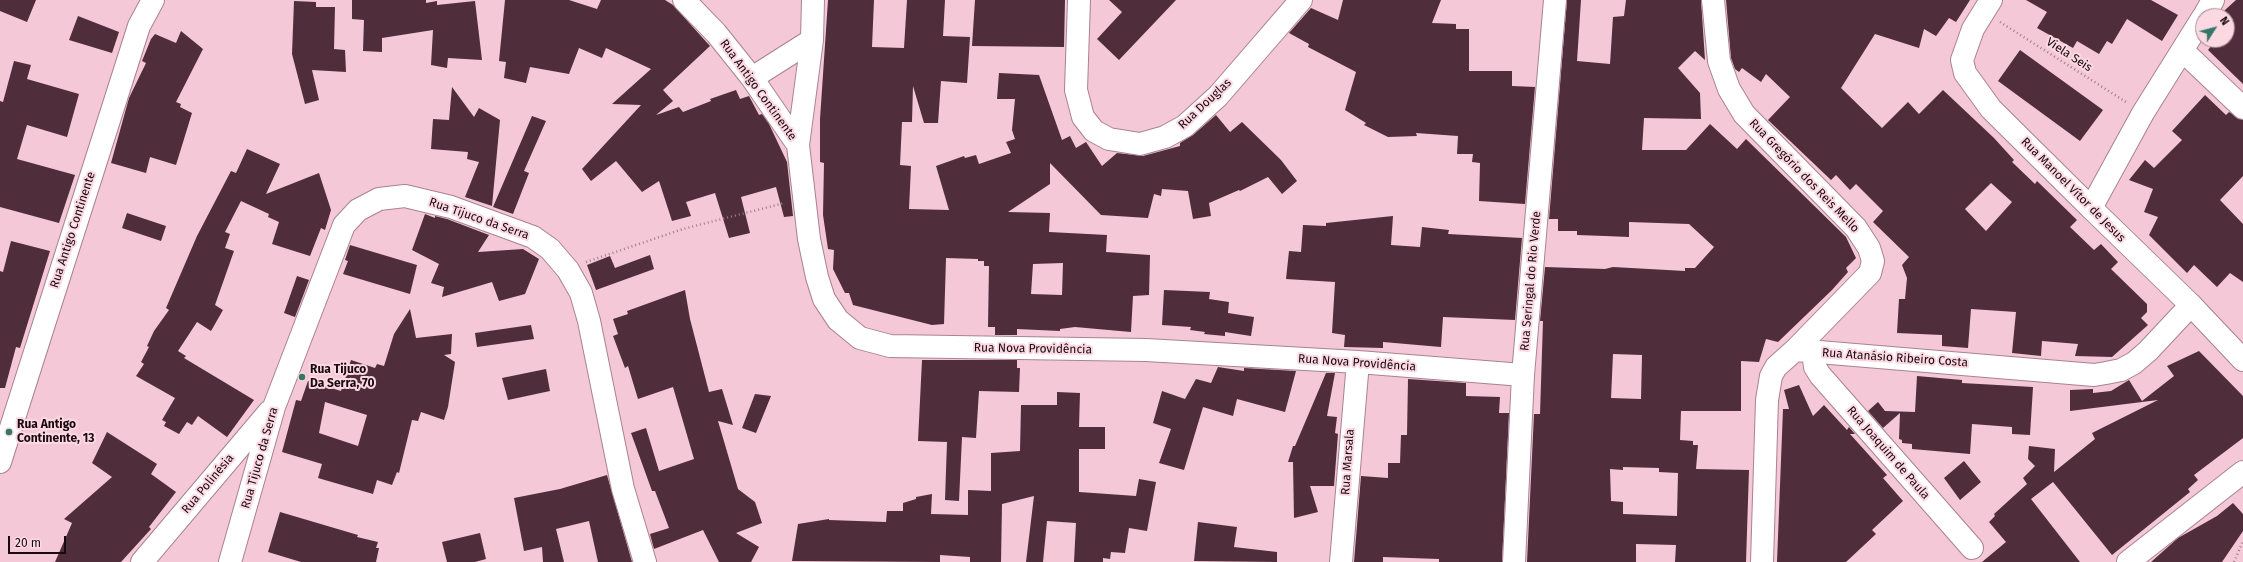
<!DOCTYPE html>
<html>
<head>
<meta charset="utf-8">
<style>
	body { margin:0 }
	#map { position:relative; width:2243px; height:562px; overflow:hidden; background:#f4c8d6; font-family:"Fira Sans",sans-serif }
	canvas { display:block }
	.north { position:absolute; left:2195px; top:8px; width:40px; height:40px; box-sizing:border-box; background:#fcd8e3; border:1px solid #a1868f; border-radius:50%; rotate:54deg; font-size:11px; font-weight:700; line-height:16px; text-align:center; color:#190a10 }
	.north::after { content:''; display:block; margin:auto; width:14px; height:18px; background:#347768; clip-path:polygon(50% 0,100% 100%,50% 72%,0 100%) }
	.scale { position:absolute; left:8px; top:536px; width:58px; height:18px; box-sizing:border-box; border:2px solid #190a10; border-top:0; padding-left:5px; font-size:12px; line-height:14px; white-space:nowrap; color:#190a10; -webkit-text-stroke:3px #fcd8e3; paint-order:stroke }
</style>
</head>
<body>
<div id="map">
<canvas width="2243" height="562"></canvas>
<div class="north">N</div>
<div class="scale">20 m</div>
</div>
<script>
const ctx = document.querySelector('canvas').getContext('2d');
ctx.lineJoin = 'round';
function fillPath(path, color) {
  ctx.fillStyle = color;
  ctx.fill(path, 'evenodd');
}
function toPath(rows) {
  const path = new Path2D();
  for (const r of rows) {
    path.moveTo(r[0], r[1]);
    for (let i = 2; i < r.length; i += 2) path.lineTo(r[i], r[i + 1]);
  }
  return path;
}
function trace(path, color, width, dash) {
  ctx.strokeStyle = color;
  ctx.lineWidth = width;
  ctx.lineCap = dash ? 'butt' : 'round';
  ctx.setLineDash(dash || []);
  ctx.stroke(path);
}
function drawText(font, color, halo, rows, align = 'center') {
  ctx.font = font + ' "Fira Sans",sans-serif';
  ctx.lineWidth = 4;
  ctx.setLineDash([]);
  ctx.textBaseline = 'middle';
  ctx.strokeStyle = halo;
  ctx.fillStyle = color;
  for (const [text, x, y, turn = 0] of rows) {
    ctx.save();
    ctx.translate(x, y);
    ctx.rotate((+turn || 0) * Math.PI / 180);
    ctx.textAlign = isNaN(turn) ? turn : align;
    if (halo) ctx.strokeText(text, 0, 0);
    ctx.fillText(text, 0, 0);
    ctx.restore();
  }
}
fillPath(toPath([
	[0,0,36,0,27,22,0,11],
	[352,0,426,0,426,3,437,1,437,5,475,1,482,60,448,58,447,68,431,65,433,30,382,38,382,52,363,51,364,20,352,19],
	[505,0,569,0,597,9,601,0,665,0,673,5,710,46,663,90,673,101,656,115,679,107,683,112,711,101,710,99,736,90,740,99,749,96,759,115,762,114,769,124,787,162,793,216,784,217,776,187,741,197,750,233,729,238,715,193,686,202,691,216,672,221,659,181,642,192,616,161,591,181,582,169,641,105,612,104,651,69,606,48,602,58,579,48,569,74,530,67,526,83,504,78,506,62,499,61],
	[828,0,874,0,872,47,904,48,907,0,945,0,943,36,970,37,967,83,941,81,938,123,924,123,913,86,912,122,902,122,900,165,911,166,909,209,949,210,936,166,964,156,965,158,976,155,979,164,1011,153,1006,142,1015,139,1012,130,1015,99,997,99,999,73,1039,75,1062,140,1070,136,1076,148,1086,142,1102,166,1117,153,1143,156,1180,146,1180,143,1193,135,1216,115,1230,132,1242,122,1281,160,1297,181,1282,194,1268,177,1240,191,1239,190,1209,203,1211,216,1193,219,1188,191,1162,189,1161,196,1154,194,1148,218,1101,215,1050,163,1050,184,1008,212,1050,213,1049,232,1107,235,1106,252,1150,255,1149,295,1133,296,1131,332,1075,327,1060,329,1060,331,1017,329,1017,335,995,335,995,327,988,327,989,266,984,266,984,261,978,261,978,259,946,258,944,324,932,325,853,305,849,293,845,293,833,269,834,250,828,249,823,215,824,163,820,162,820,119],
	[1063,263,1062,295,1031,294,1033,264],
	[975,0,1065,0,1064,47,972,46],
	[1109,0,1176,0,1119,60,1097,39,1122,12],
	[1343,0,1441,0,1432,23,1456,24,1456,29,1469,29,1469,71,1512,71,1512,86,1535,87,1525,204,1479,201,1480,163,1472,162,1473,154,1457,154,1458,136,1416,133,1417,136,1388,137,1364,125,1366,123,1345,110,1356,72,1308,47,1309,44,1289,33,1311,8,1338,20],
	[1567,0,1581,0,1577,61,1610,64,1613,17,1624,16,1626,0,1701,0,1705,60,1695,51,1678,68,1700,93,1701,119,1644,118,1642,150,1686,150,1710,124,1737,149,1746,139,1846,237,1856,258,1846,268,1848,272,1832,290,1778,342,1766,339,1759,362,1741,361,1741,411,1681,411,1680,440,1693,441,1693,445,1698,445,1696,469,1749,470,1746,562,1675,562,1676,545,1636,544,1636,562,1527,562,1534,414,1540,414,1543,321,1540,321,1545,267,1605,269,1613,267,1685,271,1685,268,1695,268,1714,247,1689,224,1629,222,1629,237,1605,236,1577,235,1577,231,1558,231,1558,219,1549,219],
	[1613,354,1642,355,1641,399,1611,398],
	[1623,467,1659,468,1659,472,1678,473,1677,516,1623,514,1623,502,1611,501,1610,469,1623,470],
	[1726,0,1970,0,1956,22,1949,18,1936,36,1924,29,1919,48,1875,34,1841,88,1882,128,1908,102,1919,114,1943,90,1994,138,2014,160,2012,162,2035,184,2037,181,2077,220,2070,227,2094,250,2101,244,2118,262,2111,269,2147,304,2147,312,2141,318,2148,325,2112,357,2075,356,2078,344,2042,341,2041,356,2012,353,2016,312,1971,309,1968,348,1942,346,1942,335,1897,333,1899,299,1905,299,1907,278,1902,265,1909,257,1873,222,1883,211,1856,184,1850,190,1836,175,1831,180,1768,120,1790,97,1766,74,1761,82,1742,68,1739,72,1735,69,1731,58],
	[1991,183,2012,202,1986,231,1965,209],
	[2026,0,2151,0,2178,15,2162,41,2127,19,2112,44,2107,41,2099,54,2077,41,2073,48,2037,28,2047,12],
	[2236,0,2243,0,2243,84,2208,50,2216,40,2227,40,2227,16,2223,16,2225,10],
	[294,1,316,2,316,7,335,7,334,49,345,50,346,72,312,70,319,100,305,104,292,54],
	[78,16,119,32,112,53,69,40],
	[181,31,203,49,176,102,181,104,180,107,192,113,176,165,150,157,146,173,111,163,129,98,146,63,142,61,151,39,155,34,176,43],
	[2020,50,2103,110,2080,141,1998,81],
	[14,61,31,65,27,79,79,94,67,137,27,125,17,159,75,175,59,223,0,207,0,101,3,102],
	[452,87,474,117,479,108,500,120,492,206,465,197,479,162,467,159,468,152,431,149,433,119,449,120],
	[2205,95,2226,115,2229,112,2243,120,2243,176,2220,200,2243,224,2243,282,2230,273,2217,287,2194,265,2187,273,2149,235,2158,217,2144,212,2153,189,2129,180,2145,160,2154,168,2182,140,2172,131],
	[532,116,546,121,524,171,529,173,513,214,493,207],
	[247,149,280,164,266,194,319,173,331,210,325,230,321,228,310,256,272,244,279,222,268,217,269,214,241,201,225,232,230,234,225,248,234,251,215,305,223,310,211,331,197,322,178,351,186,356,184,358,254,400,227,437,198,416,192,425,187,422,179,434,164,426,166,422,162,420,175,398,136,376,144,364,141,362,149,347,147,346,154,331,169,310,166,308,197,236,231,171,236,173],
	[127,213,166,226,161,241,122,228],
	[425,214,435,218,435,216,447,219,489,235,478,252,523,249,539,259,525,294,499,301,492,282,442,297,444,287,431,283,439,264,412,250],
	[1393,216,1391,245,1420,247,1422,227,1449,230,1448,234,1522,238,1515,320,1443,317,1441,347,1383,342,1383,348,1344,347,1345,335,1332,333,1335,282,1286,279,1289,251,1301,252,1303,225,1326,226,1326,223],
	[11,241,50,251,20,348,16,347,5,388,0,388,0,271,3,272],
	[350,245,417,265,410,294,343,274,348,261,345,260],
	[650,255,654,269,596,290,587,265,610,256,615,268],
	[297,276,309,280,295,317,284,313],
	[685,290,690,319,709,392,722,389,733,425,718,421,738,489,755,502,762,523,736,533,759,547,751,562,719,562,703,530,654,549,650,534,669,528,655,491,652,491,631,433,646,428,659,471,694,459,673,387,638,399,628,366,625,368,613,336,618,334,613,319,628,314,627,311],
	[1164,290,1210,292,1209,299,1229,302,1228,313,1254,317,1251,336,1225,332,1225,336,1204,334,1205,332,1190,330,1191,327,1162,325],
	[410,309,416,338,452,334,451,354,444,355,455,362,448,407,444,420,421,412,418,421,412,420,399,473,397,472,392,485,377,480,373,494,318,478,322,464,282,452,296,400,301,401,308,381,341,391,351,360,375,368,377,364,384,366,394,334],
	[325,402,367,415,358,446,319,433],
	[531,325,534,339,477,347,475,333],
	[2199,351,2243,396,2243,438,2194,475,2198,480,2188,489,2190,492,2112,555,2053,482,2031,499,2080,562,1982,562,2006,542,1989,522,1995,516,1994,514,2027,484,2023,478,2035,466,2028,459,2029,446,2055,449,2054,472,2095,439,2092,433,2158,400,2070,411,2070,390,2093,389,2093,393,2111,391,2129,380,2142,401,2174,376,2167,366],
	[922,360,1017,360,1017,368,1020,368,1019,392,979,391,976,438,962,437,959,501,945,500,947,442,918,441],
	[1218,367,1244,371,1244,368,1296,371,1285,412,1237,399,1233,416,1203,407,1184,470,1159,463,1171,429,1153,423,1162,391,1185,399,1196,379,1211,383],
	[546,369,550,391,508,400,502,378],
	[1326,373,1335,373,1327,416,1337,417,1335,433,1338,434,1334,486,1310,486,1318,512,1294,518,1293,462,1288,462,1293,446,1295,446],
	[1917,376,1962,380,1962,383,2033,387,2030,435,2012,434,2012,427,1972,424,1970,454,1912,449,1912,444,1902,443,1902,440,1899,439,1900,413,1883,428,1868,411,1878,402,1885,411,1915,412],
	[1408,379,1466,383,1466,396,1500,397,1499,413,1509,413,1502,562,1439,562,1439,559,1383,557,1383,562,1354,562,1361,476,1388,478,1388,463,1400,463,1401,435,1407,435],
	[1799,385,1813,416,1824,405,1847,430,1849,427,1855,434,1850,434,1887,475,1883,478,1903,501,1872,530,1876,534,1846,562,1777,562,1783,409,1789,409,1784,390],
	[1057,392,1080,393,1079,427,1105,427,1105,449,1079,449,1079,492,1136,496,1139,479,1156,482,1147,531,1129,528,1125,553,1111,552,1110,559,1103,558,1103,562,1074,562,1076,523,1047,521,1043,562,1026,562,1034,496,1002,504,1001,562,970,562,970,557,940,555,940,562,792,561,798,524,829,519,829,520,886,522,887,511,903,511,903,503,916,499,916,497,932,494,931,514,968,515,968,490,991,491,991,453,1020,451,1021,405,1057,405],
	[755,394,771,396,756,433,742,428],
	[107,432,157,464,151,474,176,492,149,527,151,529,121,562,55,562,72,523,64,519,112,477,92,463],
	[1964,461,1981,482,1960,500,1944,478],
	[607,475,632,562,598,562,589,521,556,529,564,562,543,562,542,547,524,551,514,498,560,489],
	[2233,503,2243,514,2243,531,2222,562,2151,562,2178,538,2217,516],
	[280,512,358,535,357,537,378,542,376,548,379,548,376,562,301,562,268,552],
	[1198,522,1237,527,1234,547,1277,552,1277,562,1194,561],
	[480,533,486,559,475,562,447,562,442,542]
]), '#4f2d3a');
const minor = toPath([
	[684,0,716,33,752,78,798,145],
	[813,0,812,40,798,145,809,239,817,277,824,299,838,320,860,338,890,346,1146,350,1358,362,1523,375],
	[1079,0,1076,90,1083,117,1094,131,1109,139,1140,144,1165,137,1185,126,1218,96,1301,0],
	[1713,0,1719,61,1729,89,1744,114,1856,228,1869,248,1873,261,1870,273,1795,350],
	[1991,0,1973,29,1962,60,1965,73,1991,109,2091,208],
	[2183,51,2243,108],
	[752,78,812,40],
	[1813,352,1815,367,1820,375,1972,548],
	[0,462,139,26,153,0],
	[142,562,269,412],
	[230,562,274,407,344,225,358,210,379,199,405,196,451,207,533,237,550,249,568,270,581,293,589,321,623,489,645,562],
	[1341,562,1358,362],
	[1514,562,1523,375,1555,0],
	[1762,562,1767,400,1771,376,1776,367,1795,350,2094,375,2106,373,2121,370,2134,363,2148,351,2191,305]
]);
const tertiary = toPath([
	[2204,16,2213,0],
	[2203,17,2143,113,2091,208,2191,305,2243,360],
	[2128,562,2243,472]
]);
trace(minor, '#aa8290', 24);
trace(tertiary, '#aa8290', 24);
trace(toPath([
	[2000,22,2126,102],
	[586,262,683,229,784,203],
	[2234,562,2243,541]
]), '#9e7d88', 2.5, [1, 3]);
trace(minor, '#fff', 22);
trace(tertiary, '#fff', 22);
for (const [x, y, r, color] of [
	[302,377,4,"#347768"],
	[9,432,4,"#347768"]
]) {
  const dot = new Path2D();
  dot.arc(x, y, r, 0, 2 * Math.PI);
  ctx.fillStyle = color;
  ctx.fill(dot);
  trace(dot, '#fcd8e3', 1.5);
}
drawText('12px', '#190a10', '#fcd8e3', [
	["Viela Seis",2069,55,33],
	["Rua Antigo Continente",758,90,54],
	["Rua Douglas",1205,104,-43],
	["Rua Gregório dos Reis Mello",1804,176,46],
	["Rua Manoel Vítor de Jesus",2073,190,45],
	["Rua Tijuco da Serra",479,219,19],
	["Rua Antigo Continente",73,230,-72],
	["Rua Seringal do Rio Verde",1531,281,-85],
	["Rua Nova Providência",1033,349,1],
	["Rua Atanásio Ribeiro Costa",1895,358,4],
	["Rua Nova Providência",1357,363,4],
	["Rua Joaquim de Paula",1888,453,49],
	["Rua Tijuco da Serra",260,458,-74],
	["Rua Marsala",1348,462,-86],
	["Rua Polinésia",208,484,-50]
]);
drawText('bold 12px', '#190a10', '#fcd8e3', [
	["Rua Tijuco",310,370],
	["Da Serra, 70",310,384],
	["Rua Antigo",17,425],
	["Continente, 13",17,439]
], 'left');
</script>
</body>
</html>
